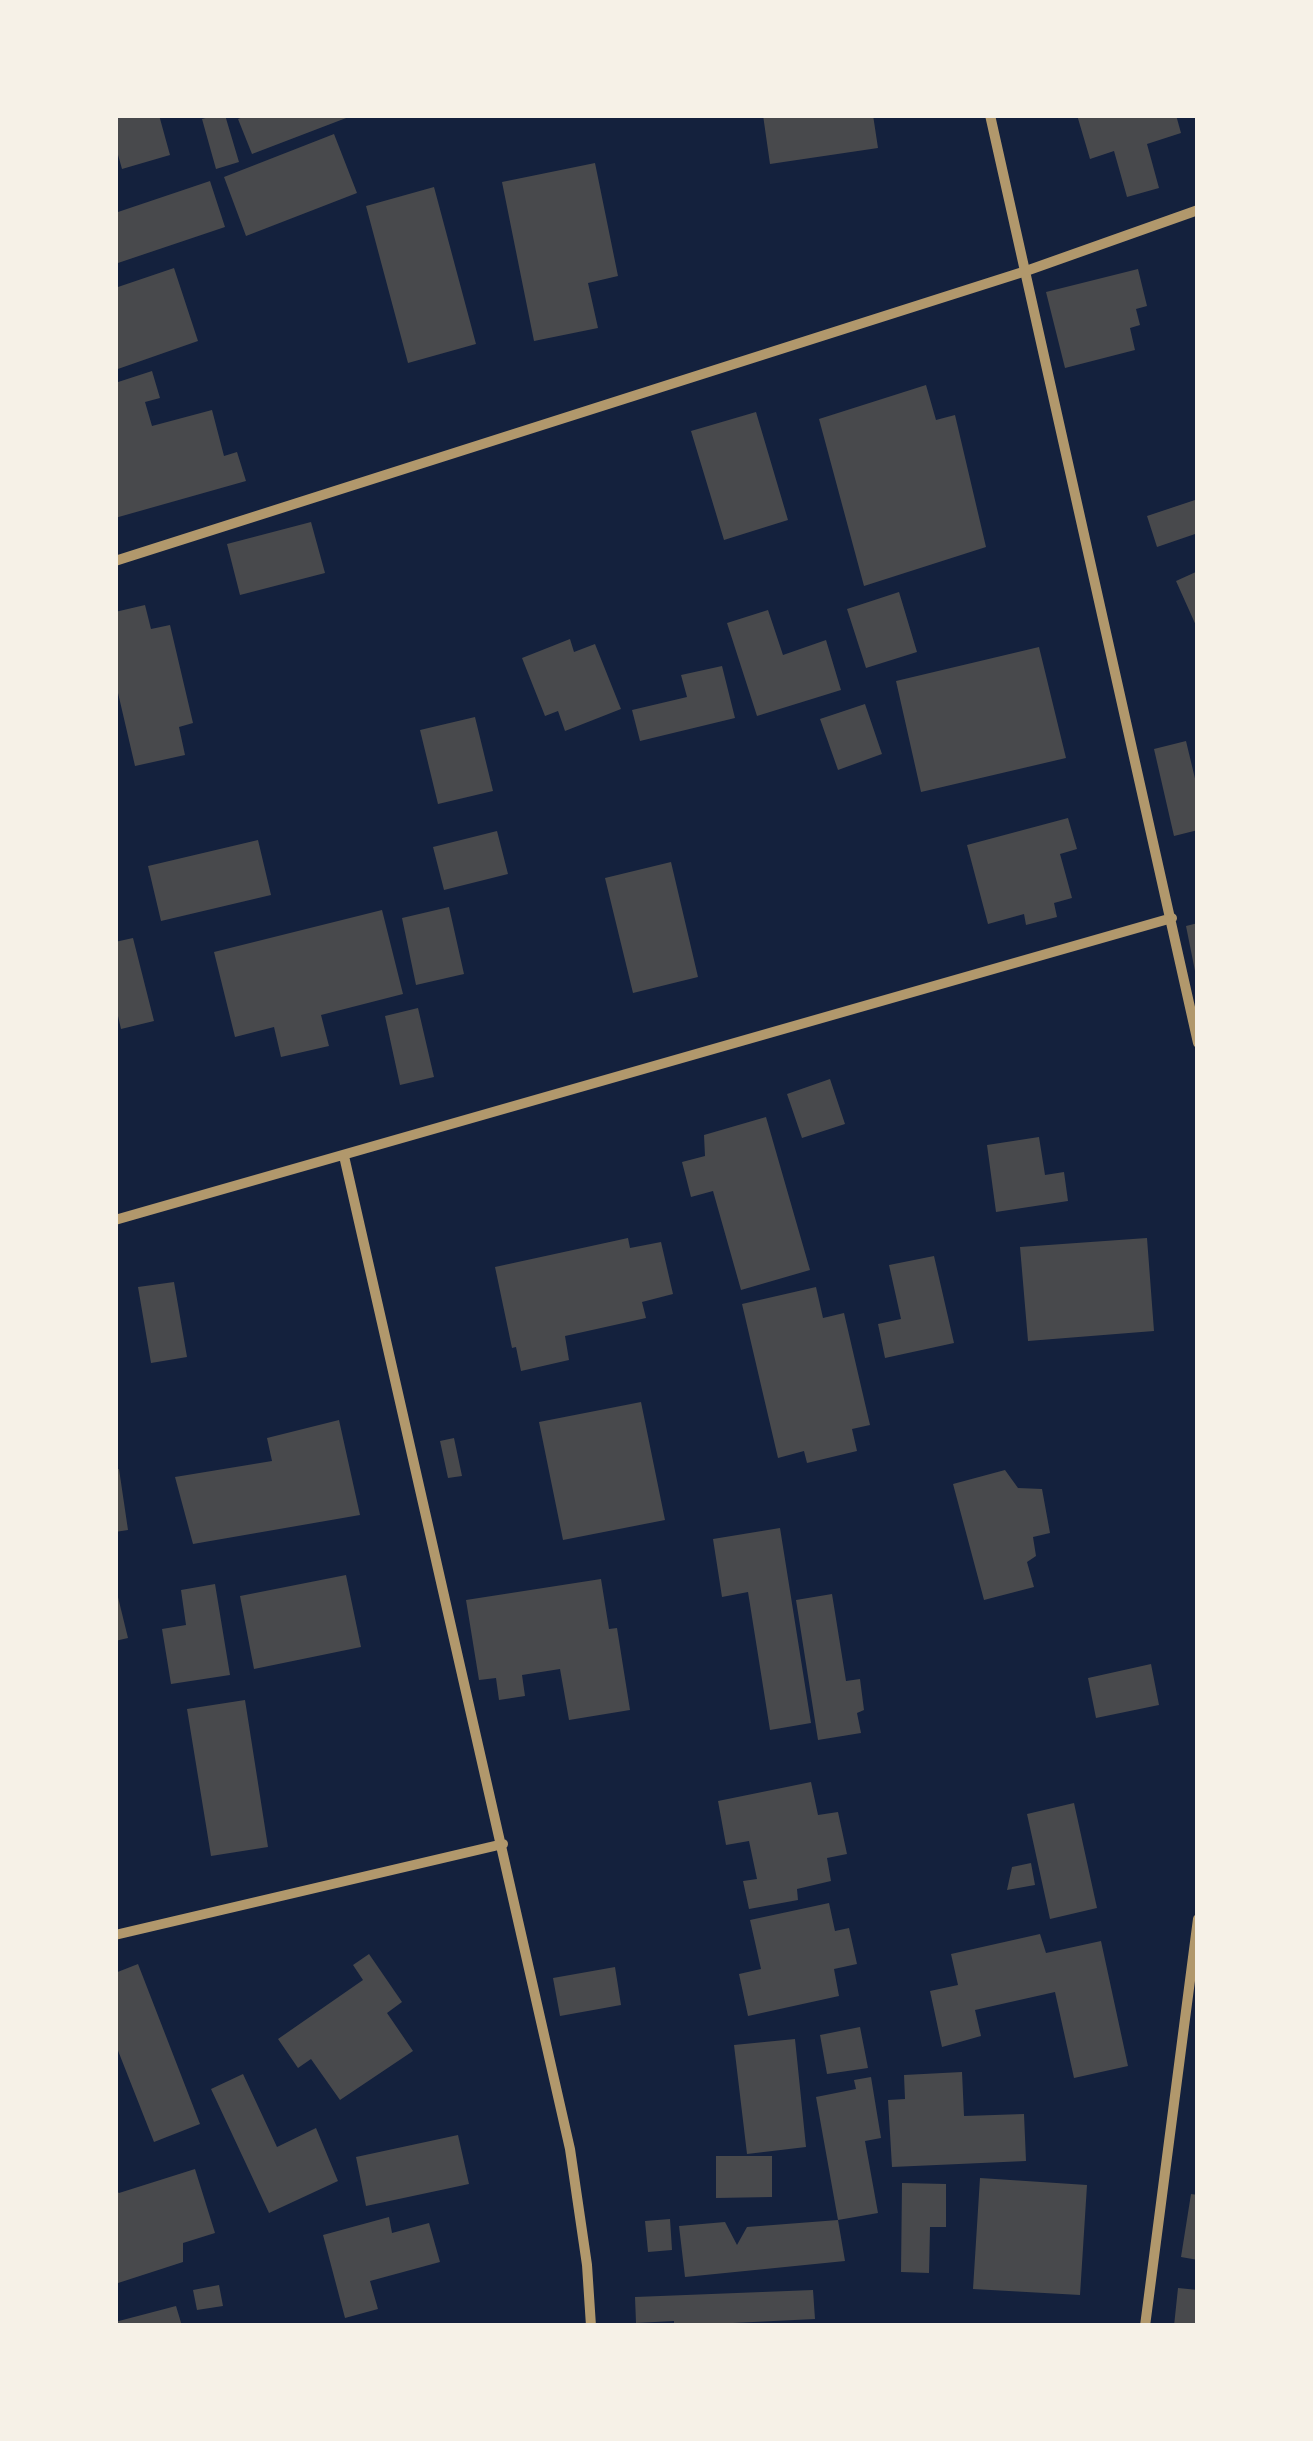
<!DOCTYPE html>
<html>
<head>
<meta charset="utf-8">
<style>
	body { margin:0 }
	#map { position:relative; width:1313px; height:2441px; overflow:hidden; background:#14213d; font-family:"Titillium Web",sans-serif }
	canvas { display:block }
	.frame { position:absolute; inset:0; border:118px solid #f6f1e7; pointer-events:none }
</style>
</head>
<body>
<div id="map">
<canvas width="1313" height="2441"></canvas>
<div class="frame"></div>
</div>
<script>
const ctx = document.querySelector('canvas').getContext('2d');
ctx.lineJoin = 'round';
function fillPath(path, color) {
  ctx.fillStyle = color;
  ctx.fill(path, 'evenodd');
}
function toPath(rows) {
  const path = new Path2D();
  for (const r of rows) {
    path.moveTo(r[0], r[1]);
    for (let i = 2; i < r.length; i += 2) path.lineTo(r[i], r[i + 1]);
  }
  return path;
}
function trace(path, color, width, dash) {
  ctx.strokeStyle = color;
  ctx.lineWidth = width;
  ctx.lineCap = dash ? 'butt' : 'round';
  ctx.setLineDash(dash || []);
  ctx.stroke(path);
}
fillPath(toPath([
	[115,115,159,115,170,155,122,169,115,144],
	[216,115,225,115,239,162,216,169,202,119],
	[248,115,354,115,252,154,238,119],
	[763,115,873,115,878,148,770,164],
	[1077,115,1176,115,1181,133,1147,144,1159,188,1127,197,1114,151,1090,159],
	[334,134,357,193,246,236,224,177],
	[595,163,618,276,588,283,598,328,534,341,502,182],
	[210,181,225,227,115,264,115,213],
	[434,187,476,344,408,363,366,206],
	[174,268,198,341,115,370,115,288],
	[1138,269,1147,306,1136,309,1140,325,1130,328,1135,350,1065,368,1046,292],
	[152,371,160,398,145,402,152,426,212,410,224,456,237,452,246,481,115,518,115,383],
	[926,385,936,420,955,415,986,547,864,586,819,419],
	[756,412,788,520,724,540,691,431],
	[1198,499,1198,533,1157,547,1147,516],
	[311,522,325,573,240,595,227,544],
	[1198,571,1198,630,1176,581],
	[899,592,917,652,866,668,847,609],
	[145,605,151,629,170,625,193,723,179,727,185,755,135,766,115,680,115,612],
	[768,610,783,655,826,640,841,690,757,716,727,623],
	[570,639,574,652,595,644,621,709,565,731,558,711,545,716,522,658],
	[1039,647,1066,758,921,792,896,681],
	[722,666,735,718,640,741,632,710,687,697,681,675],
	[865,704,882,754,838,770,820,719],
	[475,717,493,791,438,804,420,730],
	[1186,741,1198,791,1198,830,1174,836,1154,749],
	[1068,818,1077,849,1060,854,1072,898,1054,903,1057,917,1026,925,1024,914,988,924,967,845],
	[497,831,508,874,444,890,433,847],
	[258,840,271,895,161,921,148,866],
	[671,862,698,977,633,993,605,878],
	[449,907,464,974,416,985,402,918],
	[382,910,403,994,321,1015,329,1046,281,1057,274,1027,235,1037,214,952],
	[1198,923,1198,976,1196,976,1186,926],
	[133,938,154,1021,121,1029,115,1003,115,942],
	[418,1008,434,1077,400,1085,385,1016],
	[830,1079,845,1124,802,1138,787,1094],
	[766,1117,810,1270,741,1290,713,1191,691,1197,682,1162,705,1156,704,1135],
	[1039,1137,1045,1175,1064,1172,1068,1201,996,1212,987,1145],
	[628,1238,630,1248,661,1242,673,1294,642,1302,646,1318,565,1336,569,1360,521,1371,516,1347,512,1348,495,1267],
	[1147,1238,1154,1331,1028,1341,1020,1247],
	[934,1256,954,1343,885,1358,878,1324,901,1319,889,1265],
	[174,1282,187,1357,151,1363,138,1287],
	[816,1287,823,1318,844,1313,870,1425,852,1429,857,1451,807,1463,804,1451,778,1458,742,1304],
	[641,1402,665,1520,563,1540,539,1422],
	[339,1420,360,1515,193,1544,175,1477,272,1461,267,1438],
	[454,1438,462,1476,448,1478,440,1441],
	[119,1469,128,1530,115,1532,115,1470],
	[1005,1470,1018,1488,1042,1489,1050,1533,1033,1537,1036,1556,1027,1562,1034,1587,984,1600,953,1484],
	[780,1528,811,1723,770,1730,748,1592,722,1597,713,1539],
	[346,1575,361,1647,254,1669,240,1596],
	[601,1579,609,1629,617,1628,630,1710,569,1720,560,1669,522,1675,525,1696,499,1700,496,1678,479,1680,466,1600],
	[215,1584,230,1675,171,1684,162,1629,186,1625,181,1590],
	[115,1585,128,1638,115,1641],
	[832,1594,846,1681,860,1679,864,1710,857,1713,861,1733,818,1740,796,1600],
	[1151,1664,1159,1705,1096,1718,1088,1678],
	[245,1700,268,1847,211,1856,187,1709],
	[811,1782,818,1815,838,1812,847,1854,827,1858,831,1881,797,1889,798,1900,749,1909,743,1881,757,1879,749,1841,726,1845,718,1801],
	[1074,1803,1097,1908,1050,1919,1027,1814],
	[1031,1863,1035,1885,1007,1890,1012,1867],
	[829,1903,835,1931,849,1928,857,1964,834,1969,839,1996,748,2016,739,1974,761,1969,750,1920],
	[1040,1934,1046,1953,1101,1941,1128,2066,1074,2078,1055,1992,975,2010,981,2036,942,2047,930,1991,958,1985,951,1954],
	[369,1954,402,2002,387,2013,413,2051,340,2100,311,2059,298,2068,278,2039,363,1980,353,1965],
	[138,1964,200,2124,154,2142,115,2043,115,1973],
	[615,1967,621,2005,560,2016,553,1978],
	[860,2027,868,2068,827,2074,820,2035],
	[795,2039,806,2147,747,2154,734,2045],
	[962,2072,964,2116,1024,2114,1026,2161,892,2167,888,2100,905,2099,904,2075],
	[243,2074,277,2147,316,2128,338,2181,269,2213,211,2089],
	[871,2077,881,2138,865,2141,878,2213,838,2220,816,2097,856,2089,854,2080],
	[458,2135,469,2184,366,2206,356,2157],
	[716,2156,772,2156,772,2197,716,2198],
	[195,2169,215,2233,183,2243,183,2262,115,2284,115,2190,119,2193],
	[980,2178,1087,2185,1080,2295,973,2289],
	[902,2183,946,2184,946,2227,930,2227,929,2273,901,2272],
	[1191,2194,1198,2195,1198,2260,1181,2257],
	[389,2217,392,2233,429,2223,440,2262,370,2281,378,2309,345,2318,323,2235],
	[670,2219,672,2250,648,2252,645,2221],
	[838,2220,845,2261,685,2277,679,2226,725,2222,737,2245,747,2227],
	[219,2285,223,2306,197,2310,193,2290],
	[1178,2288,1198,2290,1198,2326,1174,2326],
	[813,2290,815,2319,733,2323,733,2326,674,2326,674,2321,636,2323,635,2297],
	[176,2306,182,2326,115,2326,115,2322]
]), '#48494c');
trace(toPath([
	[990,115,1198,1043],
	[115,561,1026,271,1198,210],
	[344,1156,570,2149,587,2265,591,2326],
	[115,1220,1172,918],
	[115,1935,503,1844],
	[1145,2326,1198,1919]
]), '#b1986c', 10);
</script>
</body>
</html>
